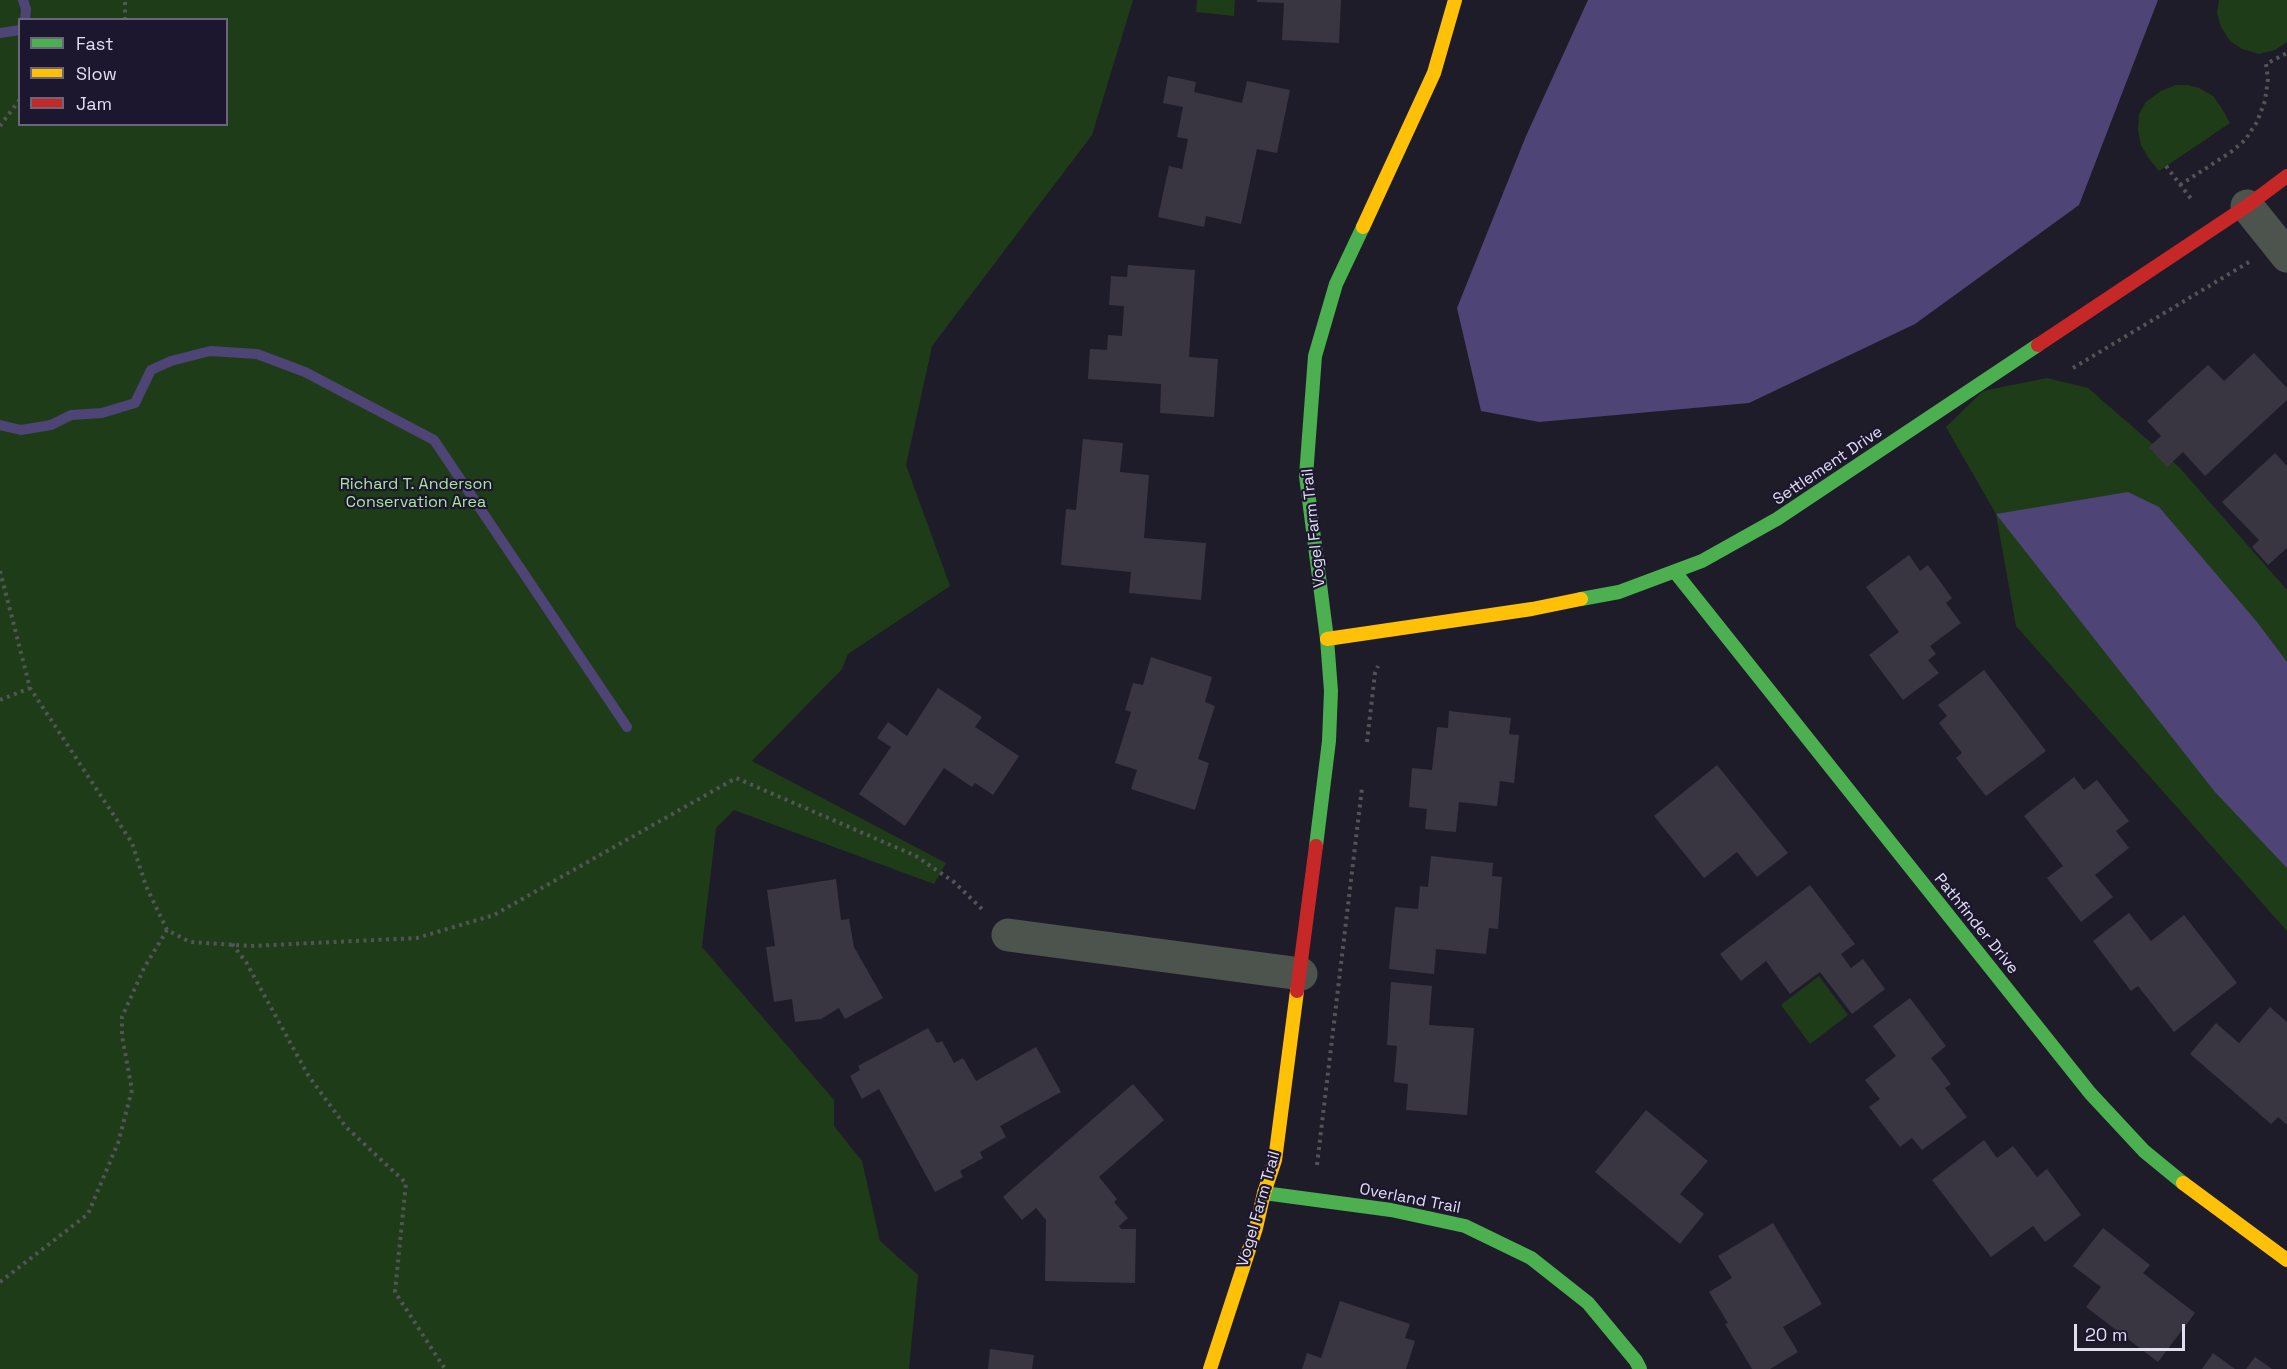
<!DOCTYPE html>
<html>
<head>
<meta charset="utf-8">
<style>
	body { margin:0 }
	#map { position:relative; width:2287px; height:1369px; overflow:hidden; background:#1f1c29; font-family:"Space Grotesk",sans-serif }
	canvas { display:block }
	.legend { position:absolute; left:18px; top:18px; width:210px; height:108px; box-sizing:border-box; background:#1c162f; border:2px solid #6a667c; margin:0; padding:8px 10px; list-style:none; font-size:18px; color:#e0deef }
	.legend li { display:flex; align-items:center; gap:12px; height:30px }
	.legend b { width:30px; border:2px solid #6a667c }
	.scale { position:absolute; left:2074px; top:1324px; width:111px; height:27px; box-sizing:border-box; border:3px solid #e0deef; border-top:0; padding-left:8px; font-size:18px; line-height:21px; white-space:nowrap; color:#e0deef; -webkit-text-stroke:4px #1c162f; paint-order:stroke }
</style>
</head>
<body>
<div id="map">
<canvas width="2287" height="1369"></canvas>
<ul class="legend">
<li><b style="height:8px;background:#4caf50"></b>Fast</li>
<li><b style="height:8px;background:#ffc107"></b>Slow</li>
<li><b style="height:8px;background:#c62828"></b>Jam</li>
</ul>
<div class="scale">20 m</div>
</div>
<script>
const ctx = document.querySelector('canvas').getContext('2d');
ctx.lineJoin = 'round';
function fillPath(path, color) {
  ctx.fillStyle = color;
  ctx.fill(path, 'evenodd');
}
function toPath(rows) {
  const path = new Path2D();
  for (const r of rows) {
    path.moveTo(r[0], r[1]);
    for (let i = 2; i < r.length; i += 2) path.lineTo(r[i], r[i + 1]);
  }
  return path;
}
function trace(path, color, width, dash) {
  ctx.strokeStyle = color;
  ctx.lineWidth = width;
  ctx.lineCap = dash ? 'butt' : 'round';
  ctx.setLineDash(dash || []);
  ctx.stroke(path);
}
function drawText(font, color, halo, rows, align = 'center') {
  ctx.font = font + ' "Space Grotesk",sans-serif';
  ctx.lineWidth = 4.5;
  ctx.setLineDash([]);
  ctx.textBaseline = 'middle';
  ctx.strokeStyle = halo;
  ctx.fillStyle = color;
  for (const [text, x, y, turn = 0] of rows) {
    ctx.save();
    ctx.translate(x, y);
    ctx.rotate((+turn || 0) * Math.PI / 180);
    ctx.textAlign = isNaN(turn) ? turn : align;
    if (halo) ctx.strokeText(text, 0, 0);
    ctx.fillText(text, 0, 0);
    ctx.restore();
  }
}
fillPath(toPath([
	[0,0,1133,0,1092,135,932,346,906,465,950,586,848,654,842,669,752,761,946,863,934,884,734,810,716,828,702,947,834,1100,834,1126,862,1161,880,1241,918,1275,909,1369,0,1369],
	[20,20,226,20,226,124,20,124],
	[1197,0,1235,0,1234,16,1196,12],
	[2219,0,2287,0,2287,42,2275,50,2259,54,2242,49,2230,41,2221,27,2217,13],
	[2176,85,2188,85,2199,88,2213,96,2221,107,2230,123,2159,171,2148,157,2141,145,2138,130,2139,114,2146,102,2161,91],
	[2047,378,2088,388,2179,467,2287,590,2287,931,2016,626,1996,514,1946,427,1983,391],
	[1819,976,1848,1015,1810,1044,1781,1005]
]), '#1f3c19');
fillPath(toPath([
	[1588,0,2158,0,2079,205,1915,324,1749,403,1539,422,1481,411,1457,308,1526,136],
	[2128,492,2159,507,2257,622,2287,662,2287,868,2215,792,1996,514]
]), '#4e4475');
trace(toPath([
	[23,0,26,9,25,20],
	[0,33,20,30],
	[0,425,21,430,51,425,71,415,102,413,135,403,151,370,171,361,210,351,257,354,305,372,434,440,627,727]
]), '#4e4475', 10);
fillPath(toPath([
	[1257,0,1341,0,1339,43,1282,40,1284,3,1257,2],
	[1168,76,1196,82,1194,92,1242,103,1247,81,1290,90,1277,153,1257,149,1241,224,1206,216,1204,227,1158,217,1169,166,1182,169,1188,139,1177,137,1183,107,1163,103],
	[1128,265,1195,270,1189,357,1218,359,1214,417,1160,413,1161,384,1088,379,1090,349,1107,350,1108,335,1122,336,1124,306,1109,305,1111,276,1127,277],
	[2254,353,2287,388,2287,400,2205,476,2183,452,2167,467,2149,447,2161,436,2147,421,2208,365,2224,381],
	[1083,439,1123,443,1120,472,1149,475,1144,538,1206,543,1201,600,1129,593,1131,572,1061,565,1066,509,1076,510],
	[2275,453,2287,466,2287,548,2268,565,2252,547,2259,540,2222,502],
	[1909,555,1920,571,1928,565,1952,598,1946,603,1961,623,1930,646,1936,654,1928,660,1939,673,1903,700,1869,655,1899,632,1866,587],
	[1151,657,1212,677,1205,702,1215,706,1198,759,1209,763,1195,810,1131,789,1137,770,1115,763,1131,712,1125,710,1133,683,1143,685],
	[1984,670,2046,751,1986,796,1956,758,1962,753,1939,723,1947,716,1938,705],
	[938,688,982,717,975,727,1019,756,993,795,975,783,972,787,944,768,905,826,859,794,891,747,877,738,888,722,907,736],
	[1449,711,1511,718,1509,734,1519,735,1514,783,1500,781,1497,806,1459,802,1456,832,1425,829,1427,809,1409,807,1412,768,1432,770,1437,727,1448,728],
	[1717,765,1788,853,1757,877,1737,852,1704,878,1654,816],
	[2074,777,2084,790,2097,780,2129,821,2116,831,2129,848,2095,875,2113,897,2081,922,2047,878,2063,866,2024,816],
	[1431,856,1493,863,1492,876,1502,877,1498,929,1489,928,1486,954,1436,949,1434,974,1389,969,1395,907,1418,909,1420,886,1428,887],
	[836,879,841,920,849,919,854,947,883,998,845,1019,839,1008,821,1019,795,1022,792,999,774,1002,766,947,775,946,767,890],
	[1810,885,1855,944,1841,954,1851,968,1863,959,1885,989,1852,1014,1820,972,1790,994,1766,961,1741,981,1720,954],
	[2129,913,2151,941,2184,915,2237,983,2174,1032,2138,986,2131,991,2093,941],
	[1391,982,1432,986,1429,1025,1474,1028,1467,1115,1406,1110,1408,1084,1394,1082,1397,1046,1387,1045],
	[1910,998,1946,1046,1931,1058,1951,1084,1945,1088,1967,1117,1922,1150,1912,1138,1900,1147,1869,1107,1880,1099,1865,1080,1896,1056,1873,1026],
	[2270,1007,2287,1022,2287,1125,2278,1117,2271,1124,2190,1054,2216,1023,2239,1043],
	[928,1028,937,1043,942,1041,954,1063,963,1058,976,1081,1036,1047,1061,1092,1000,1126,1006,1137,980,1152,983,1158,960,1171,963,1177,935,1192,879,1089,862,1099,850,1076,860,1070,858,1066],
	[1133,1084,1164,1120,1099,1177,1117,1199,1114,1202,1128,1218,1119,1226,1121,1229,1136,1229,1135,1283,1045,1281,1046,1220,1036,1208,1022,1220,1003,1197],
	[1646,1110,1708,1161,1680,1194,1704,1214,1680,1244,1595,1172],
	[1984,1140,1997,1158,2013,1146,2037,1177,2047,1169,2081,1215,2045,1242,2033,1226,1991,1257,1932,1180],
	[1773,1223,1822,1304,1783,1327,1798,1352,1770,1369,1752,1369,1725,1324,1728,1323,1709,1292,1732,1278,1718,1256],
	[2103,1228,2150,1265,2143,1273,2195,1313,2158,1362,2086,1307,2101,1287,2073,1266],
	[1340,1301,1410,1324,1405,1338,1415,1341,1406,1369,1302,1369,1307,1353,1321,1358],
	[990,1349,1034,1355,1032,1369,988,1369],
	[2213,1353,2235,1369,2202,1369],
	[2255,1357,2272,1369,2246,1369]
]), '#393642');
trace(toPath([
	[125,20,125,0],
	[0,126,20,99],
	[2166,166,2192,200],
	[2180,185,2231,152,2245,140,2257,122,2265,101,2268,79,2266,64,2287,53],
	[2073,368,2249,262],
	[0,571,30,688,132,843,146,886,167,930,190,942,251,946,417,938,494,915,736,778,916,856,954,882,983,910],
	[0,700,30,688],
	[1367,742,1375,673,1378,666],
	[232,944,246,962,308,1075,346,1127,406,1183,395,1292,445,1369],
	[1317,1165,1362,788],
	[0,1282,88,1214,118,1143,132,1090,122,1036,122,1017,144,968,167,930]
]), '#525555', 4, [3, 4.5]);
trace(toPath([
	[2247,206,2287,256],
	[1008,935,1301,974]
]), '#4c544d', 33);
trace(toPath([
	[1675,572,2090,1093,2144,1151,2183,1183],
	[1581,599,1619,592,1702,561,1777,519,2038,345],
	[1316,846,1329,741,1331,691,1327,639,1306,476,1315,356,1336,284,1363,227],
	[1264,1193,1391,1210,1465,1226,1531,1258,1588,1303,1636,1361,1640,1369]
]), '#4caf50', 14);
trace(toPath([
	[1363,227,1434,73,1455,0],
	[1327,639,1532,609,1581,599],
	[2183,1183,2287,1260],
	[1210,1369,1256,1228,1264,1193,1275,1160,1297,991]
]), '#ffc107', 14);
trace(toPath([
	[2038,345,2247,206,2287,176],
	[1297,991,1316,846]
]), '#c62828', 14);
drawText('16px', '#e0deef', '#1c162f', [
	["Settlement Drive",1828,466,-34],
	["Vogel Farm Trail",1314,528,-96],
	["Pathfinder Drive",1976,924,51],
	["Overland Trail",1410,1199,11],
	["Vogel Farm Trail",1259,1209,-74]
]);
drawText('16px', '#aae69e', '#1c162f', [
	["Richard T. Anderson",416,485],
	["Conservation Area",416,503]
]);
</script>
</body>
</html>
